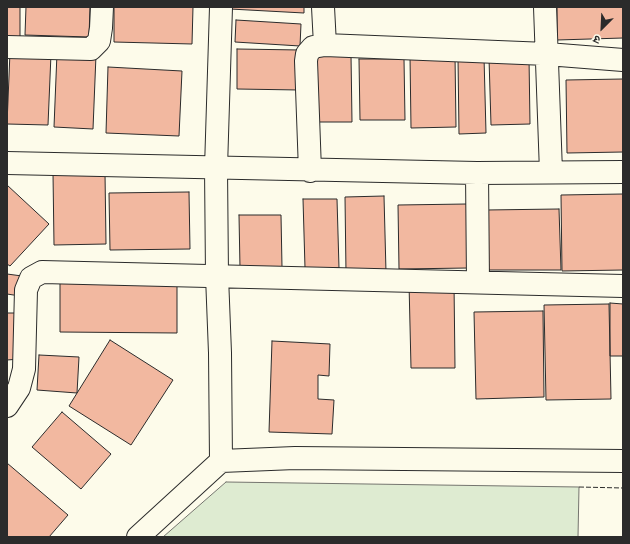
<!DOCTYPE html>
<html>
<head>
<meta charset="utf-8">
<style>
	body { margin:0 }
	#map { position:relative; width:630px; height:544px; overflow:hidden; background:#fdfbea; font-family:"Alegreya Sans","Noto Sans Devanagari",sans-serif }
	canvas { display:block }
	.frame { position:absolute; inset:0; border:8px solid #2b2b2b; pointer-events:none }
	.north { position:absolute; left:582px; top:8px; width:40px; height:40px; -webkit-text-stroke:3px #fdfbea; paint-order:stroke; rotate:204deg; font-size:11px; font-weight:700; line-height:16px; text-align:center; color:#2b2b2b }
	.north::after { content:''; display:block; margin:auto; width:14px; height:18px; background:#2b2b2b; clip-path:polygon(50% 0,100% 100%,50% 72%,0 100%) }
</style>
</head>
<body>
<div id="map">
<canvas width="630" height="544"></canvas>
<div class="frame"></div>
<div class="north">उ</div>
</div>
<script>
const ctx = document.querySelector('canvas').getContext('2d');
ctx.lineJoin = 'round';
function fillPath(path, color) {
  ctx.fillStyle = color;
  ctx.fill(path, 'evenodd');
}
function toPath(rows) {
  const path = new Path2D();
  for (const r of rows) {
    path.moveTo(r[0], r[1]);
    for (let i = 2; i < r.length; i += 2) path.lineTo(r[i], r[i + 1]);
  }
  return path;
}
function trace(path, color, width, dash) {
  ctx.strokeStyle = color;
  ctx.lineWidth = width;
  ctx.lineCap = dash ? 'butt' : 'round';
  ctx.setLineDash(dash || []);
  ctx.stroke(path);
}
const green = toPath([
	[226,482,579,487,578,537,163,537,226,482]
]);
fillPath(green, '#deebd1');
trace(green, '#74746e', 1);
const building = toPath([
	[7,7,20,7,20,41,7,40,7,7],
	[26,7,90,7,89,37,25,35,26,7],
	[114,7,193,7,192,44,114,42,114,7],
	[230,7,304,7,304,13,230,9,230,7],
	[557,7,623,7,623,38,557,40,557,7],
	[236,20,301,24,300,46,235,42,236,20],
	[237,49,300,50,299,90,237,89,237,49],
	[10,52,51,54,48,125,7,124,10,52],
	[57,53,96,55,93,129,54,127,57,53],
	[315,55,351,55,352,122,316,122,315,55],
	[455,55,456,127,411,128,410,56,455,55],
	[458,57,484,57,486,133,459,134,458,57],
	[489,58,529,58,530,124,491,125,489,58],
	[359,59,404,59,405,120,360,120,359,59],
	[108,67,182,71,179,136,106,133,108,67],
	[623,79,623,152,567,153,566,80,623,79],
	[53,173,105,173,106,244,54,245,53,173],
	[7,185,49,224,10,266,7,264,7,185],
	[189,192,190,249,110,250,109,193,189,192],
	[623,194,623,270,562,271,561,195,623,194],
	[384,196,386,272,346,273,345,197,384,196],
	[303,199,337,199,339,268,305,268,303,199],
	[467,204,468,268,399,269,398,205,467,204],
	[559,209,561,270,487,270,486,210,559,209],
	[239,215,281,215,282,267,240,268,239,215],
	[7,274,22,276,20,296,7,294,7,274],
	[60,277,177,277,177,333,60,332,60,277],
	[454,282,455,368,411,368,409,283,454,282],
	[610,303,623,304,623,356,610,356,610,303],
	[609,304,611,399,546,400,544,305,609,304],
	[543,311,544,397,476,399,474,312,543,311],
	[7,313,19,313,20,359,7,360,7,313],
	[110,340,173,380,131,445,69,406,110,340],
	[272,341,330,344,329,376,318,375,318,399,334,400,332,434,269,432,272,341],
	[39,355,79,357,77,393,37,390,39,355],
	[62,412,111,454,81,489,32,447,62,412],
	[7,463,68,515,49,537,7,537,7,463]
]);
fillPath(building, '#f2b8a0');
trace(building, '#2b2b2b', 1);
const minor = toPath([
	[545,7,551,172],
	[325,45,547,54,623,60],
	[7,47,91,49,99,41,101,28,102,7],
	[7,163,477,173,623,172],
	[310,171,306,61,307,54,313,47,325,45,323,7],
	[477,173,478,282],
	[7,406,19,388,24,369,26,290,31,278,42,272,623,286],
	[221,461,220,353,217,276,216,168,221,7],
	[138,537,221,461,295,458,623,461]
]);
trace(minor, '#2b2b2b', 24);
trace(minor, '#fdfbea', 22);
trace(toPath([
	[579,487,623,488]
]), '#2b2b2b', 1, [5, 2]);
</script>
</body>
</html>
